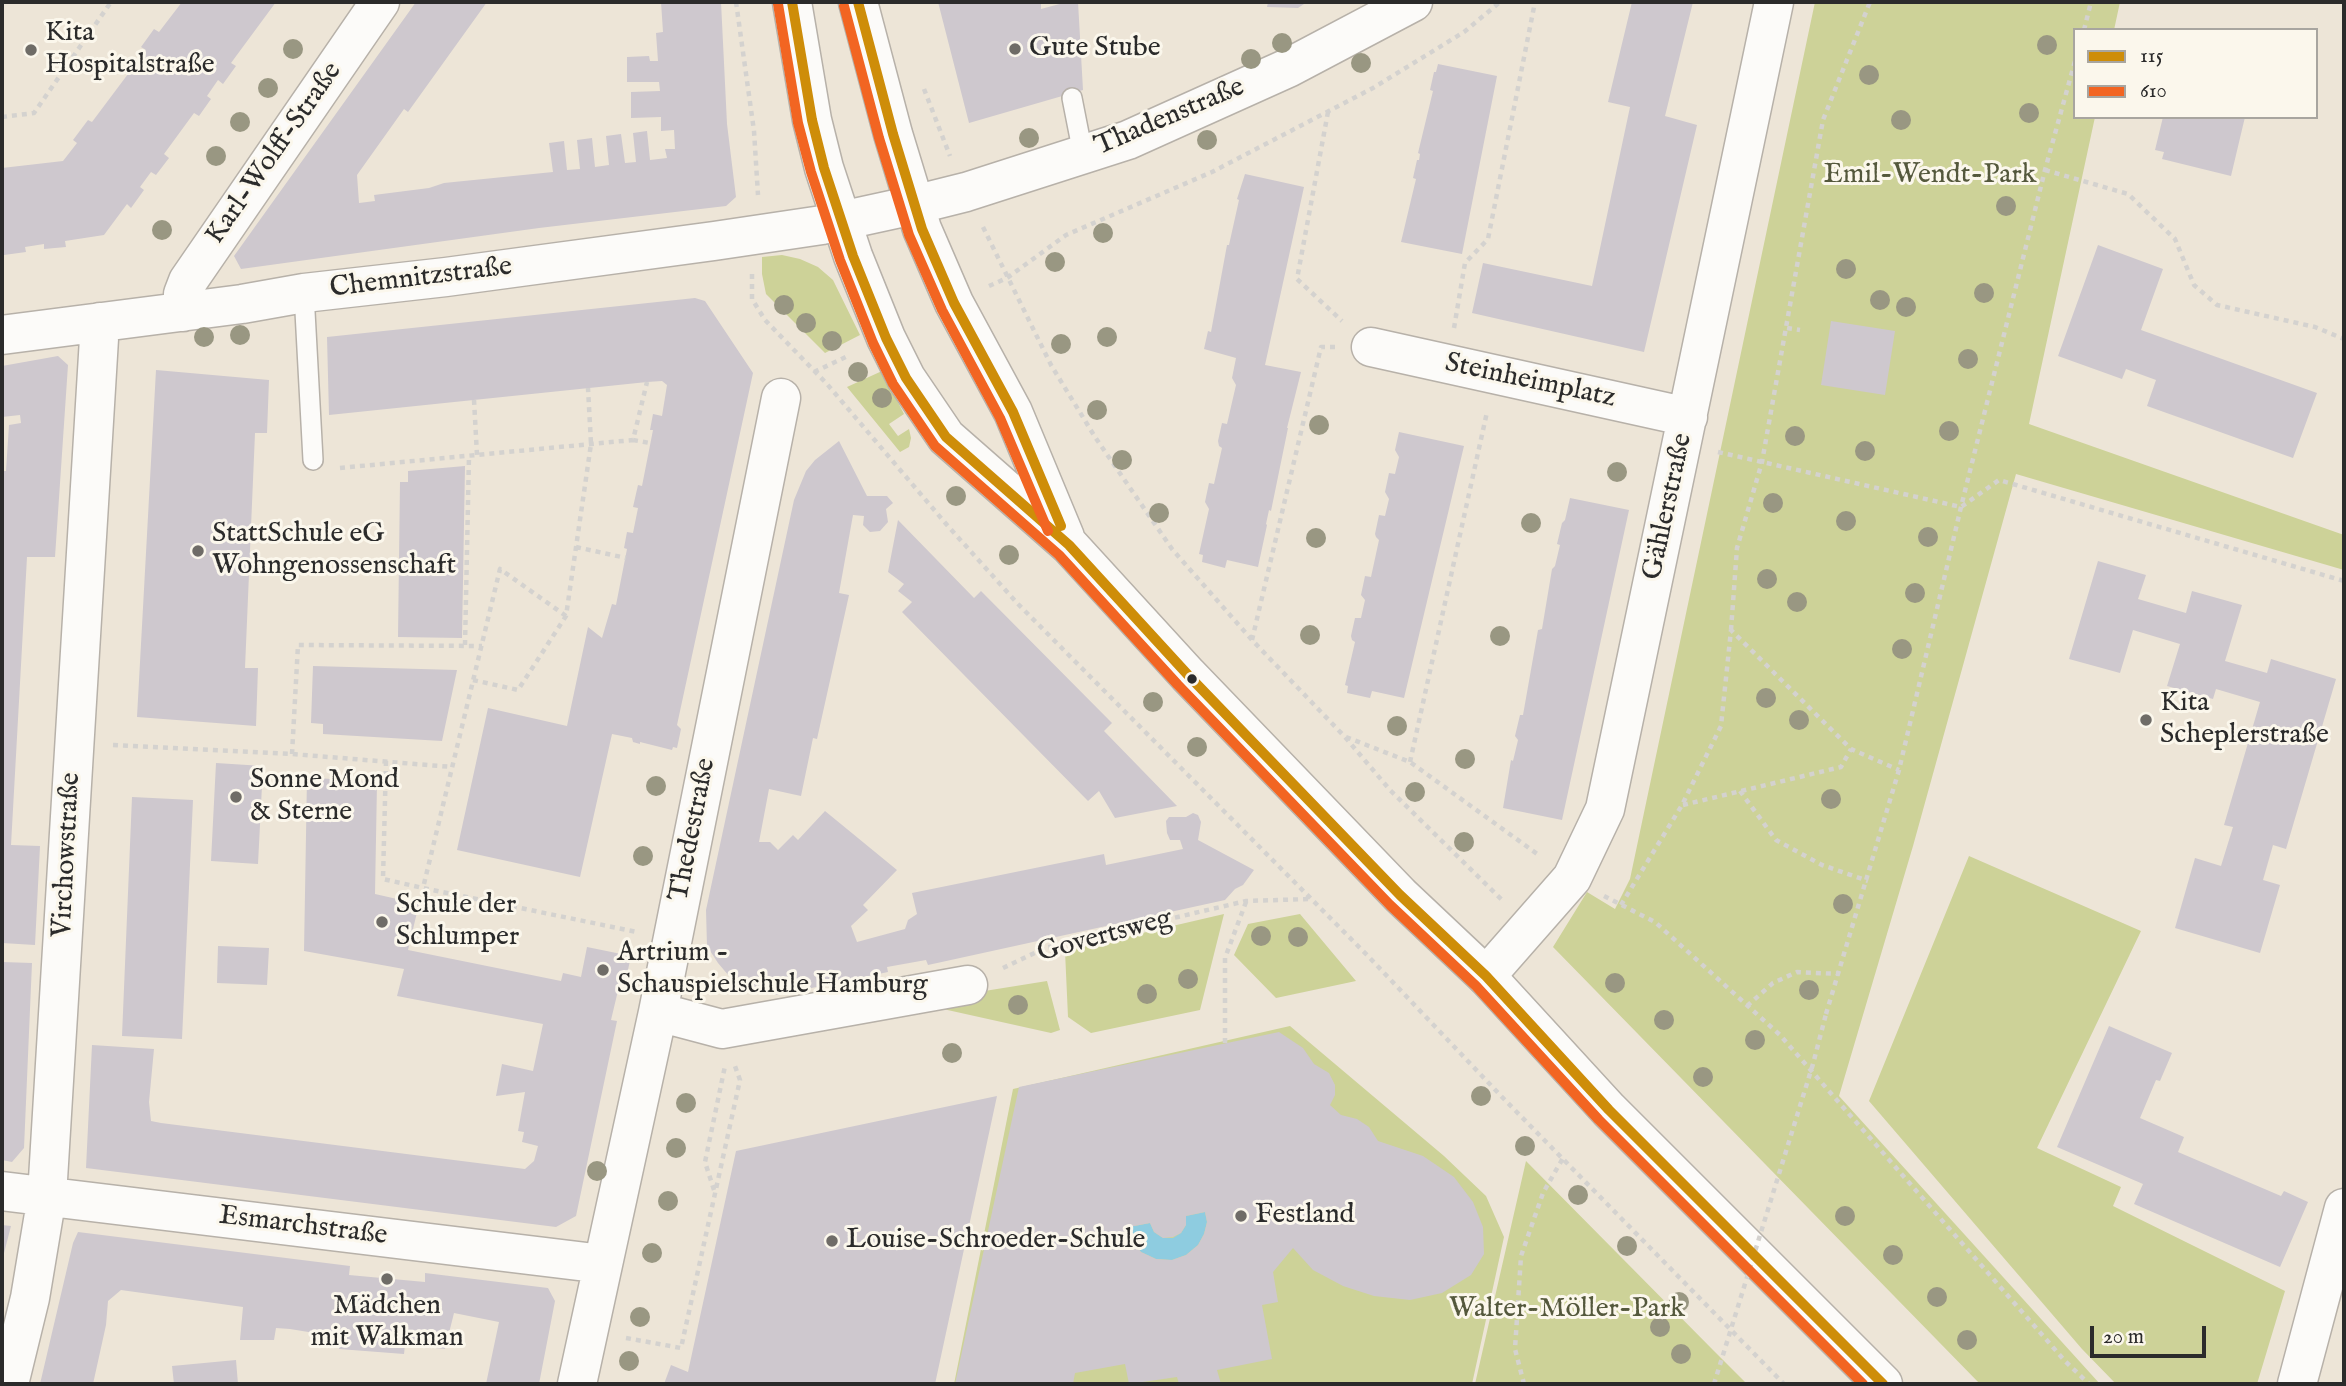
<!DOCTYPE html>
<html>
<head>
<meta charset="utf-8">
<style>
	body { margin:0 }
	#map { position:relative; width:2346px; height:1386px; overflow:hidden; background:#ede5d7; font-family:"IM FELL English",serif }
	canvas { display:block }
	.frame { position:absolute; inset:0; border:4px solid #2b2b2b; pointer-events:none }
	.legend { position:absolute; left:2073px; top:28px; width:245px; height:91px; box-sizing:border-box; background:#fbf7ec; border:2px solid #a8a59f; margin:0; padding:9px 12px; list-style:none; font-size:21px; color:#2b2b2b }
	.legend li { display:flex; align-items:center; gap:14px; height:35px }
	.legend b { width:35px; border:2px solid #a8a59f }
	.scale { position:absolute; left:2090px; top:1326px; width:116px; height:32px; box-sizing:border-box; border:4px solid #2b2b2b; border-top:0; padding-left:9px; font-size:21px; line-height:24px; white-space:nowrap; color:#2b2b2b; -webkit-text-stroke:5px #fbf7ec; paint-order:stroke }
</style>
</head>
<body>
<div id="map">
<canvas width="2346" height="1386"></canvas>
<div class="frame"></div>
<ul class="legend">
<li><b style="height:9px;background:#ce8d09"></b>115</li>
<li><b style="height:9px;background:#f26522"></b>610</li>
</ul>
<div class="scale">20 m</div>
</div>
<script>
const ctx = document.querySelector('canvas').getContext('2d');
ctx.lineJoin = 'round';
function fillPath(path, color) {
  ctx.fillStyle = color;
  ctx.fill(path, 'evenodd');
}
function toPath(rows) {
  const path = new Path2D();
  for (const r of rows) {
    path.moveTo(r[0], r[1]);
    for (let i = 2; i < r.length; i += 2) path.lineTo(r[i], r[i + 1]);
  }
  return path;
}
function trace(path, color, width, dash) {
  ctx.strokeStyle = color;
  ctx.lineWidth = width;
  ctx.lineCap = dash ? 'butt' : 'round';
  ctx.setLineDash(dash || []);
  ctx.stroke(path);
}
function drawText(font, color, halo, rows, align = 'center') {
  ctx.font = font + ' "IM FELL English",serif';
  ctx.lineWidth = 6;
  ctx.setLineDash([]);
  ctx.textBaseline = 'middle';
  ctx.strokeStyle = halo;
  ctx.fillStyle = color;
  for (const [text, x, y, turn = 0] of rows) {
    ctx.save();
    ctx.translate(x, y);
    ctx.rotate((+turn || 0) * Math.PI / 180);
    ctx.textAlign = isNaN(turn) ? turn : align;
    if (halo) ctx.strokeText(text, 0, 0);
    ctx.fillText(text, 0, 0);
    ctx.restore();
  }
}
fillPath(toPath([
	[1815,2,2120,2,2114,30,2075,30,2075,117,2095,117,2029,424,2344,535,2344,570,2016,474,1913,846,1839,1096,2100,1384,1980,1384,1553,947,1587,892,1615,909,1630,879],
	[782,255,800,259,818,267,833,280,860,335,825,353,766,294,762,274,762,257],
	[882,371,904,414,889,424,898,436,909,429,911,438,909,447,900,452,847,387],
	[1969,856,2141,931,2037,1148,2121,1187,2113,1206,2285,1291,2257,1384,2116,1384,2082,1349,1869,1101],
	[1224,914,1200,1010,1091,1033,1068,1017,1065,951],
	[1300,914,1356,981,1276,998,1234,955,1248,924],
	[1047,981,1060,1030,1051,1033,943,1009,947,997],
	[1290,1026,1444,1156,1486,1196,1504,1237,1472,1384,954,1384,1013,1089],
	[1526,1161,1713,1350,1747,1384,1475,1384]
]), '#cdd298');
fillPath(toPath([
	[1205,1212,1207,1222,1204,1234,1198,1245,1186,1255,1172,1260,1156,1259,1141,1252,1133,1241,1129,1227,1150,1223,1154,1232,1163,1238,1173,1238,1181,1233,1186,1225,1186,1216]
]), '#8ecce0');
fillPath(toPath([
	[182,2,276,2,231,63,236,66,223,84,218,80,207,96,211,99,199,116,194,113,164,154,169,158,156,175,151,172,140,187,144,190,131,208,127,204,104,235,65,241,66,247,44,249,44,244,25,247,26,252,4,255,2,249,2,168,63,161,77,143,73,140,88,120,92,122,146,50,141,47,154,29,159,32],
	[416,2,487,2,408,112,404,109,357,175,359,203,375,201,374,195,429,188,444,183,553,172,549,143,564,141,567,170,580,169,577,140,592,138,595,167,609,165,606,136,621,134,625,163,636,162,633,133,647,131,650,160,667,158,665,149,675,149,674,130,661,131,661,117,631,118,631,92,660,91,659,82,627,82,627,57,649,56,650,61,658,61,656,33,663,32,661,2,721,2,727,124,736,197,726,206,539,228,241,269,234,256],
	[938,2,1041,2,1041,9,1067,2,1078,2,1083,90,969,123],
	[1268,2,1307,2,1298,8,1267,7],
	[1632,2,1693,2,1665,116,1697,125,1644,352,1472,313,1483,263,1592,286,1630,107,1608,102],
	[1438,64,1497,76,1462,254,1401,242,1416,179,1413,178,1417,160,1419,160,1420,154,1418,153,1433,91,1430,90,1434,72,1436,72],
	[2163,117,2245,117,2231,176,2162,159,2164,152,2155,150],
	[1245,174,1304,187,1265,365,1301,372,1287,428,1288,428,1271,511,1269,510,1266,524,1267,525,1258,567,1227,560,1225,568,1202,562,1203,555,1199,554,1209,509,1205,502,1209,483,1214,484,1222,448,1219,446,1218,441,1222,423,1227,424,1236,385,1232,378,1236,358,1204,349,1208,331,1211,332,1227,245,1229,245,1239,200,1237,199],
	[2098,245,2163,269,2141,330,2317,393,2293,458,2147,406,2156,380,2126,369,2122,379,2058,356],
	[695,298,705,301,753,373,677,725,681,729,677,748,673,747,672,750,640,742,640,744,633,742,632,738,612,734,580,877,457,850,488,708,567,726,588,627,602,638,612,604,616,605,627,549,624,548,627,532,633,533,638,508,633,507,638,485,642,486,653,430,650,430,653,414,662,416,667,385,662,381,647,382,329,415,327,337],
	[1831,321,1895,331,1885,395,1821,385],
	[58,356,68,365,55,557,27,557,11,845,40,846,35,945,2,943,2,471,6,471,9,425,21,423,20,415,2,417,2,366],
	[156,370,269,380,267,433,255,433,245,668,258,668,256,726,137,717],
	[1399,432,1464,446,1404,698,1372,691,1370,698,1347,693,1348,686,1345,685,1355,642,1352,640,1351,636,1355,618,1361,618,1365,600,1361,595,1365,576,1371,577,1379,540,1376,537,1375,534,1379,515,1385,516,1389,499,1385,492,1389,473,1395,474,1399,457,1395,450],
	[839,441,867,496,887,496,893,503,886,509,888,522,880,531,870,532,863,525,864,516,853,515,839,593,849,595,817,739,813,738,801,796,769,789,759,842,770,842,778,850,793,835,798,840,825,811,897,870,863,905,868,910,851,926,857,942,905,929,908,920,917,914,912,893,1104,854,1106,865,1183,849,1180,840,1170,840,1167,833,1166,821,1169,817,1186,817,1193,813,1198,815,1201,822,1198,840,1254,870,1243,885,1235,889,1225,900,928,965,926,960,887,967,888,972,778,995,749,990,729,976,718,963,707,946,706,910,794,500,806,471,815,460],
	[465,466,462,638,398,637,400,482,408,482,408,471],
	[1570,498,1629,510,1562,820,1503,808,1511,760,1513,761,1518,740,1515,736,1520,715,1523,715,1538,630,1542,629,1552,569,1555,566,1560,545,1557,544,1562,523,1565,520],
	[898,520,974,598,981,591,1112,723,1104,731,1177,806,1115,818,1099,791,1088,801,902,612,912,602,898,591,904,584,888,572],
	[2098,561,2146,575,2138,599,2186,613,2192,591,2242,605,2225,661,2267,673,2271,659,2336,679,2286,849,2273,845,2263,880,2280,885,2260,953,2175,928,2195,858,2221,866,2233,827,2224,825,2260,702,2216,689,2213,699,2167,686,2180,644,2133,630,2120,673,2069,659],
	[313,666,457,670,442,741,323,734,323,724,311,723],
	[216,763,263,766,258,864,211,861],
	[307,777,377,783,375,894,419,904,408,950,561,981,563,973,581,977,587,947,631,956,626,979,621,978,611,1020,617,1021,576,1216,556,1227,86,1168,92,1045,154,1049,149,1102,151,1121,161,1123,525,1169,534,1161,538,1146,522,1142,524,1132,518,1131,525,1092,496,1096,502,1064,533,1071,543,1024,397,996,404,969,304,951],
	[132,797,193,800,182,1039,122,1036],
	[218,946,269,948,267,985,217,983],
	[2,962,32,963,24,1148,12,1162,2,1160],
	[2109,1026,2172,1053,2160,1081,2156,1080,2140,1118,2184,1137,2178,1152,2281,1196,2284,1191,2308,1202,2280,1267,2134,1204,2143,1184,2057,1147],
	[1279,1032,1303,1048,1314,1064,1329,1073,1335,1085,1335,1095,1330,1105,1341,1115,1357,1119,1369,1127,1378,1141,1423,1156,1454,1177,1473,1202,1483,1227,1484,1254,1471,1275,1442,1293,1410,1300,1374,1296,1343,1286,1313,1270,1293,1248,1273,1272,1278,1302,1262,1305,1272,1359,1217,1370,1221,1384,1179,1384,1177,1377,1129,1384,1125,1364,1075,1373,1073,1384,955,1384,1019,1087],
	[1205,1212,1207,1222,1204,1234,1198,1245,1186,1255,1172,1260,1156,1259,1141,1252,1133,1241,1129,1227,1150,1223,1154,1232,1163,1238,1173,1237,1181,1233,1186,1225,1186,1216],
	[997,1096,935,1384,664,1384,671,1365,688,1372,736,1151],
	[2,1225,11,1226,3,1257,2,1257],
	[78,1232,350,1266,349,1275,425,1282,425,1273,548,1288,555,1301,539,1384,486,1384,499,1322,454,1313,445,1349,405,1345,404,1354,339,1349,339,1337,290,1329,276,1328,274,1340,240,1340,243,1307,121,1290,108,1301,106,1325,93,1384,40,1384,73,1243],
	[236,1360,238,1384,174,1384,172,1366]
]), '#cec8ce');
const service = toPath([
	[1072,98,1083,154],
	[304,293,313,460]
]);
const minor = toPath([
	[183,312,183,294,188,281,380,2],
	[2,335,242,304,304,293,446,277,714,241,822,225,914,205,966,192,1128,140,1288,68,1413,2],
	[1371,347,1688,417],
	[1486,976,1572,878,1605,809,1774,2],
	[658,1012,722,1029,968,985],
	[2,1191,603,1264],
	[9,1384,30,1298,47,1196,100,322],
	[577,1384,658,1012,781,398],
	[2297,1384,2344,1208]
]);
const secondary = toPath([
	[792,2,812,120,824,168,853,256,886,338,906,378,946,437,1069,545,1188,675,1400,895,1486,976,1609,1110,1883,1384],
	[858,2,893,134,922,229,954,303,1013,412,1065,537]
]);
trace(service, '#b7b1a9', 22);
trace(minor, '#b7b1a9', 41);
trace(secondary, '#b7b1a9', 41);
trace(toPath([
	[736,2,754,131,758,195],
	[2084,30,2091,2],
	[924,89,950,156],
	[1328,112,1297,279,1342,321],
	[2,117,34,113,111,2],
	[2045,170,2128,194,2175,239,2194,285,2217,305,2315,327,2344,339],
	[983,227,1051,365,1095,437,1172,549,1252,640,1345,737,1390,790,1502,900],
	[752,274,752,299,765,320,827,384,947,525,1018,604,1367,955,1503,1098,1784,1384],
	[989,286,1007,278,1066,235,1212,172,1373,88,1464,32,1500,2],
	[1454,328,1465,263,1488,239,1535,2],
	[1787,328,1800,330],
	[814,372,850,355],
	[474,400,477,455],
	[633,440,650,443],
	[1718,452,1961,507,1999,480,2344,581],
	[340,468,633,440,647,382],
	[576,547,626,558],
	[566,616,500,569,423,888,637,932],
	[1731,630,1737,548,1762,462,1823,120,1870,2],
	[1252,640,1321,347,1335,347],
	[465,645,469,456],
	[473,680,518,690,566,616,591,444,588,388],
	[1346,737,1410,762,1540,856],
	[113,745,292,754,452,767],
	[292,754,298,645,482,646],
	[386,761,383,879,423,888],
	[1410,762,1487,412],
	[1740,791,1776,840,1822,865,1868,881],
	[1683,805,1841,767,1851,749],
	[1604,896,1655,922,1780,1035,2065,1361,2089,1384],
	[1621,905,1682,805,1721,726,1731,630,1851,749,1899,770],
	[1003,968,1045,948,1246,901,1310,899],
	[1747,1006,1773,983,1797,972,1839,974],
	[1826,1014,1899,770,1961,507,2045,170,2075,61],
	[1225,1043,1225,958,1246,902],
	[714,1190,705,1162,725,1066],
	[626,1338,681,1348,740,1080,735,1066],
	[1524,1384,1515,1349,1521,1256,1543,1193,1563,1158]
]), '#d4d2cf', 4.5, [5, 5]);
trace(service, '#fcfbf9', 19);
trace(minor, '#fcfbf9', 38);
trace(secondary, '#fcfbf9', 38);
trace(toPath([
	[1714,1384,1813,1064,1826,1014]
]), '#d4d2cf', 4.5, [5, 5]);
trace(toPath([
	[792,2,812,120,824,168,853,256,886,338,906,378,946,437,1069,545,1188,675,1400,895,1486,976,1609,1110,1883,1384],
	[858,2,893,134,922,229,954,303,1013,412,1061,526]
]), '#ce8d09', 10);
trace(toPath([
	[778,4,798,123,811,172,840,260,873,343,893,384,935,446,1059,555,1178,685,1390,905,1476,986,1599,1120,1863,1384],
	[844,6,879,138,909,235,942,310,1000,418,1048,531]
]), '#f26522', 10);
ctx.fillStyle = '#999782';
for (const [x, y] of [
	[1282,43],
	[2047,45],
	[293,49],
	[1251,59],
	[1361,63],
	[1869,75],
	[268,88],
	[2029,113],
	[1901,120],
	[240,122],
	[1029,138],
	[1207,140],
	[216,156],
	[2006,206],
	[162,230],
	[1103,233],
	[1055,262],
	[1846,269],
	[1984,293],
	[1880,300],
	[784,305],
	[1906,307],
	[806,323],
	[240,335],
	[204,337],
	[1107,337],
	[832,341],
	[1061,344],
	[1968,359],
	[858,372],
	[882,398],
	[1097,410],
	[1319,425],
	[1949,431],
	[1795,436],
	[1865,451],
	[1122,460],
	[1617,472],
	[956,496],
	[1773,503],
	[1159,513],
	[1846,521],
	[1531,523],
	[1928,537],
	[1316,538],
	[1009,555],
	[1767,579],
	[1915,593],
	[1797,602],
	[1310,635],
	[1500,636],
	[1902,649],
	[1766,698],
	[1153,702],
	[1799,720],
	[1397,726],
	[1197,747],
	[1465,759],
	[656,786],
	[1415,792],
	[1831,799],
	[1464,842],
	[643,856],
	[1843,904],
	[1261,936],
	[1298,937],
	[1188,979],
	[1615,983],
	[1809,990],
	[1147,994],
	[1018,1005],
	[1664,1020],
	[1755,1040],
	[952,1053],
	[1703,1077],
	[1481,1096],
	[686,1103],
	[1525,1146],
	[676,1148],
	[597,1171],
	[1578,1195],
	[668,1201],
	[1845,1216],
	[1627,1246],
	[652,1253],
	[1893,1255],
	[1937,1297],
	[1679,1302],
	[640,1317],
	[1660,1327],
	[1967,1340],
	[1681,1354],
	[629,1361]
]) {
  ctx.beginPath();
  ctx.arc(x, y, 10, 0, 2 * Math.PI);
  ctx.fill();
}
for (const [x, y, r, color] of [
	[1015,49,7,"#6f6c67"],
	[31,50,7,"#6f6c67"],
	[198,551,7,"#6f6c67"],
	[1192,679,6,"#2b2b2b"],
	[2146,720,7,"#6f6c67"],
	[236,797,7,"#6f6c67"],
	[382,922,7,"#6f6c67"],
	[603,970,7,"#6f6c67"],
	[1241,1216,7,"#6f6c67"],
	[832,1241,7,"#6f6c67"],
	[387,1279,7,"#6f6c67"]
]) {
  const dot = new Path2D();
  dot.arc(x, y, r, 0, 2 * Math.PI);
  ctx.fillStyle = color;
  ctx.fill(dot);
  trace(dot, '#fbf7ec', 2.5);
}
drawText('28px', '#2b2b2b', '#fbf7ec', [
	["Kita",45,34],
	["Hospitalstraße",45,66],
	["Gute Stube",1029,49],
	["StattSchule eG",212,535],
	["Wohngenossenschaft",212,567],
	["Kita",2160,704],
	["Scheplerstraße",2160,736],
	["Sonne Mond",250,781],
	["& Sterne",250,813],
	["Schule der",396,906],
	["Schlumper",396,938],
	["Artrium -",617,954],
	["Schauspielschule Hamburg",617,986],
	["Festland",1255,1216],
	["Louise-Schroeder-Schule",846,1241],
	["Mädchen",387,1307,"center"],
	["mit Walkman",387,1339,"center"]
], 'left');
drawText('28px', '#2b2b2b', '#fbf7ec', [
	["Thadenstraße",1170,118,-23],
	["Karl-Wolff-Straße",275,154,-55],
	["Chemnitzstraße",421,279,-7],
	["Steinheimplatz",1530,382,12],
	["Gählerstraße",1669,507,-78],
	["Thedestraße",694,830,-79],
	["Virchowstraße",68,855,-87],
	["Govertsweg",1105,937,-15],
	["Esmarchstraße",303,1227,7]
]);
drawText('28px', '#54583c', '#fbf7ec', [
	["Emil-Wendt-Park",1930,176],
	["Walter-Möller-Park",1567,1310]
]);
</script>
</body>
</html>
